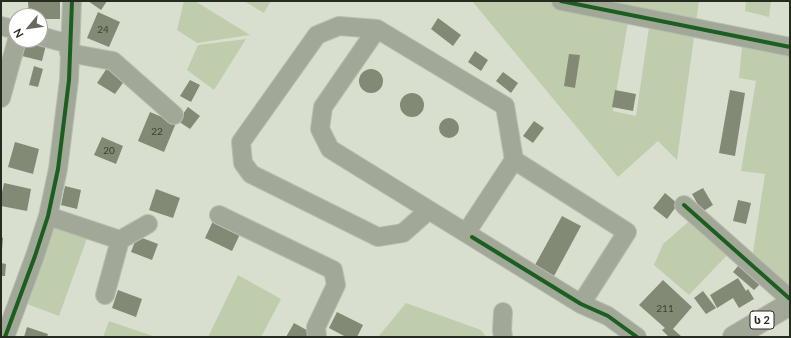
<!DOCTYPE html>
<html>
<head>
<meta charset="utf-8">
<style>
	body { margin:0 }
	#map { position:relative; width:791px; height:338px; overflow:hidden; background:#d9dfcf; font-family:Lato,sans-serif }
	canvas { display:block }
	.frame { position:absolute; inset:0; border:2px solid #262b20; pointer-events:none }
	.north { position:absolute; left:8px; top:8px; width:40px; height:40px; box-sizing:border-box; background:#fff; border:1px solid #a8aaa6; border-radius:50%; rotate:241deg; font-size:11px; font-weight:700; line-height:16px; text-align:center; color:#262b20 }
	.north::after { content:''; display:block; margin:auto; width:14px; height:18px; background:#656a5d; clip-path:polygon(50% 0,100% 100%,50% 72%,0 100%) }
</style>
</head>
<body>
<div id="map">
<canvas width="791" height="338"></canvas>
<div class="frame"></div>
<div class="north">N</div>
</div>
<script>
const ctx = document.querySelector('canvas').getContext('2d');
ctx.lineJoin = 'round';
function fillPath(path, color) {
  ctx.fillStyle = color;
  ctx.fill(path, 'evenodd');
}
function toPath(rows) {
  const path = new Path2D();
  for (const r of rows) {
    if (r.length === 3) {
      path.moveTo(r[0] + r[2], r[1]);
      path.arc(r[0], r[1], r[2], 0, 2 * Math.PI);
      continue;
    }
    path.moveTo(r[0], r[1]);
    for (let i = 2; i < r.length; i += 2) path.lineTo(r[i], r[i + 1]);
  }
  return path;
}
function trace(path, color, width, dash) {
  ctx.strokeStyle = color;
  ctx.lineWidth = width;
  ctx.lineCap = dash ? 'butt' : 'round';
  ctx.setLineDash(dash || []);
  ctx.stroke(path);
}
function drawText(font, color, halo, rows, align = 'center') {
  ctx.font = font + ' Lato,"Noto Sans Georgian",sans-serif';
  ctx.lineWidth = 4;
  ctx.setLineDash([]);
  ctx.textBaseline = 'middle';
  ctx.strokeStyle = halo;
  ctx.fillStyle = color;
  for (const [text, x, y, turn = 0] of rows) {
    ctx.save();
    ctx.translate(x, y);
    ctx.rotate((+turn || 0) * Math.PI / 180);
    ctx.textAlign = isNaN(turn) ? turn : align;
    if (halo) ctx.strokeText(text, 0, 0);
    ctx.fillText(text, 0, 0);
    ctx.restore();
  }
}
fillPath(toPath([
	[184,1,195,1,250,35,197,43,177,30],
	[244,1,271,1,264,13],
	[472,1,699,1,677,160,658,141,618,177],
	[629,16,650,20,636,116,613,111],
	[746,1,771,1,769,17,745,11],
	[743,37,790,46,790,299,751,265,765,174,741,171,756,81,739,78],
	[246,39,214,90,187,70,198,45],
	[48,216,90,230,59,316,19,301],
	[694,217,732,250,689,295,654,265,663,244],
	[238,275,281,299,261,337,208,337],
	[406,303,481,330,486,337,378,337],
	[109,321,144,333,156,337,103,337]
]), '#c0cdac');
fillPath(toPath([
	[28,1,60,1,60,19,40,19,40,16,29,16],
	[88,1,107,1,101,10],
	[98,12,120,22,109,47,87,38],
	[438,18,461,35,453,46,431,29],
	[26,40,47,41,42,61,22,56],
	[475,51,488,60,481,71,468,62],
	[569,54,580,55,575,88,564,86],
	[34,66,43,69,38,87,29,85],
	[107,68,125,80,115,94,97,83],
	[371,81,12],
	[503,72,518,83,511,93,496,81],
	[190,80,200,85,191,102,180,96],
	[615,90,636,94,633,111,612,107],
	[730,90,745,93,735,156,719,153],
	[412,105,12],
	[188,107,200,116,190,129,178,121],
	[150,112,176,123,164,152,138,141],
	[449,128,10],
	[534,121,544,128,533,143,523,136],
	[102,137,123,146,116,164,94,155],
	[15,142,39,149,33,174,8,167],
	[4,183,31,189,27,211,1,206,1,197],
	[65,186,81,190,77,209,61,205],
	[703,188,713,205,702,212,692,194],
	[156,189,180,198,173,218,149,210],
	[665,193,678,204,667,219,653,208],
	[738,200,751,203,746,224,733,221],
	[562,216,581,226,554,276,535,265],
	[214,219,241,232,232,251,205,238],
	[137,236,158,244,152,260,131,252],
	[1,237,3,238,2,250,1,250],
	[743,260,765,279,754,290,733,272],
	[1,263,6,264,5,276,1,276],
	[738,278,746,291,748,289,754,299,739,308,733,298,717,308,710,295],
	[663,280,692,307,673,329,682,337,669,337,662,330,665,328,639,305],
	[118,290,142,299,136,317,112,308],
	[703,291,716,308,706,314,694,298],
	[337,312,363,325,357,337,346,337,329,328],
	[294,323,312,333,310,337,286,337],
	[27,327,48,334,47,337,24,337]
]), '#828975');
const minor = toPath([
	[561,1,790,47],
	[1,26,16,30],
	[377,29,339,26,317,35,241,142,243,163,251,174,378,237,403,233,429,210],
	[40,36,69,44],
	[69,53,113,61,174,115],
	[1,98,17,40],
	[514,160,627,232,581,304],
	[684,205,790,299],
	[219,215,333,270,336,285,316,327,317,337],
	[48,216,120,240,105,295],
	[466,233,514,160,505,106,377,29,323,107,320,129,330,149,466,233,581,304,608,316,637,337],
	[120,240,148,224],
	[503,312,502,330,503,337],
	[5,337,35,256,48,216,58,169,69,80,72,1]
]);
const highway = toPath([
	[734,337,790,304]
]);
trace(minor, '#b8bdb1', 20);
trace(highway, '#b8bdb1', 24);
trace(minor, '#a2a898', 18);
trace(highway, '#a2a898', 22);
trace(toPath([
	[561,1,790,47],
	[684,205,790,299],
	[472,237,581,304,608,316,637,337],
	[5,337,35,256,48,216,58,169,69,80,72,1]
]), '#1b5e20', 4);
drawText('10px', '#3d4235', null, [
	["24",103,30],
	["22",157,132],
	["20",109,151],
	["211",665,309]
]);
for (const [x, y, w] of [
	[762,320,24]
]) {
  const box = new Path2D();
  box.roundRect(x - w / 2, y - 9, w, 18, 3);
  ctx.fillStyle = '#fff';
  ctx.fill(box);
  trace(box, '#262b20', 1);
}
drawText('bold 11px', '#262b20', null, [
	["ს 2",762,320]
]);
</script>
</body>
</html>
